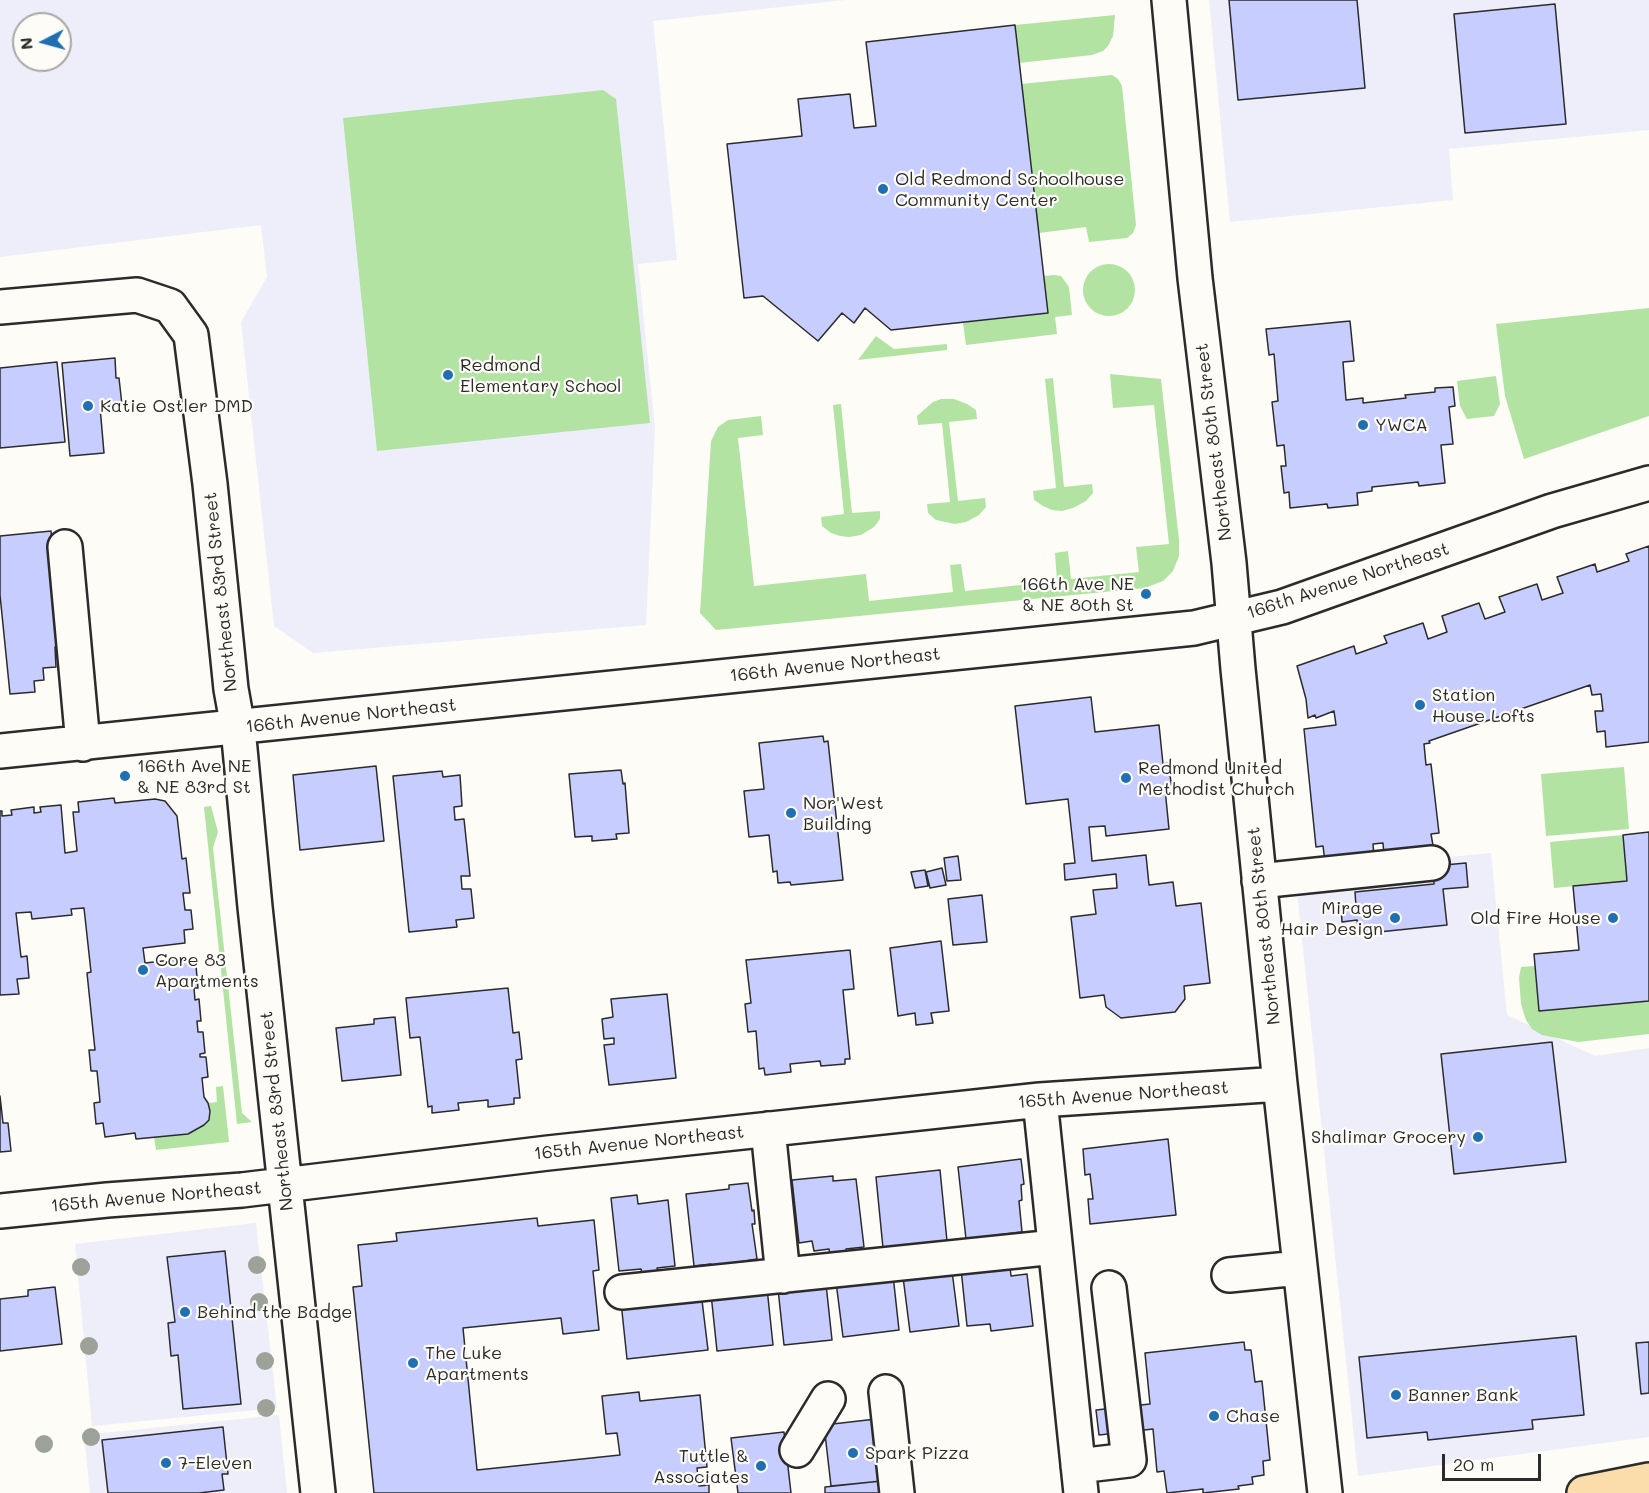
<!DOCTYPE html>
<html>
<head>
<meta charset="utf-8">
<style>
	body { margin:0 }
	#map { position:relative; width:1649px; height:1493px; overflow:hidden; background:#fdfcf7; font-family:Mali,sans-serif }
	canvas { display:block }
	.north { position:absolute; left:12px; top:12px; width:60px; height:60px; box-sizing:border-box; background:#fdfcf7; border:2px solid #a9a8a5; border-radius:50%; rotate:264deg; font-size:16px; font-weight:700; line-height:24px; text-align:center; color:#2b2b2b }
	.north::after { content:''; display:block; margin:auto; width:21px; height:27px; background:#1f6fb2; clip-path:polygon(50% 0,100% 100%,50% 72%,0 100%) }
	.scale { position:absolute; left:1442px; top:1454px; width:99px; height:27px; box-sizing:border-box; border:3px solid #2b2b2b; border-top:0; padding-left:8px; font-size:18px; line-height:21px; white-space:nowrap; color:#2b2b2b; -webkit-text-stroke:4px #fdfcf7; paint-order:stroke }
</style>
</head>
<body>
<div id="map">
<canvas width="1649" height="1493"></canvas>
<div class="north">N</div>
<div class="scale">20 m</div>
</div>
<script>
const ctx = document.querySelector('canvas').getContext('2d');
ctx.lineJoin = 'round';
function fillPath(path, color) {
  ctx.fillStyle = color;
  ctx.fill(path, 'evenodd');
}
function toPath(rows) {
  const path = new Path2D();
  for (const r of rows) {
    if (r.length === 3) {
      path.moveTo(r[0] + r[2], r[1]);
      path.arc(r[0], r[1], r[2], 0, 2 * Math.PI);
      continue;
    }
    path.moveTo(r[0], r[1]);
    for (let i = 2; i < r.length; i += 2) path.lineTo(r[i], r[i + 1]);
  }
  return path;
}
function trace(path, color, width, dash) {
  ctx.strokeStyle = color;
  ctx.lineWidth = width;
  ctx.lineCap = dash ? 'butt' : 'round';
  ctx.setLineDash(dash || []);
  ctx.stroke(path);
}
function drawText(font, color, halo, rows, align = 'center') {
  ctx.font = font + ' Mali,sans-serif';
  ctx.lineWidth = 4.5;
  ctx.setLineDash([]);
  ctx.textBaseline = 'middle';
  ctx.strokeStyle = halo;
  ctx.fillStyle = color;
  for (const [text, x, y, turn = 0] of rows) {
    ctx.save();
    ctx.translate(x, y);
    ctx.rotate((+turn || 0) * Math.PI / 180);
    ctx.textAlign = isNaN(turn) ? turn : align;
    if (halo) ctx.strokeText(text, 0, 0);
    ctx.fillText(text, 0, 0);
    ctx.restore();
  }
}
fillPath(toPath([
	[0,0,845,0,653,21,677,260,638,264,655,428,646,625,313,653,274,626,241,322,267,277,261,225,0,257],
	[24,24,60,24,60,60,24,60],
	[1209,0,1649,0,1649,130,1449,149,1453,200,1230,222],
	[1491,853,1507,1015,1595,1056,1649,1048,1649,1437,1358,1476,1295,872],
	[256,1223,277,1408,92,1426,75,1244],
	[279,1415,287,1493,90,1493,84,1435]
]), '#edeef9');
fillPath(toPath([
	[1115,15,1113,36,1108,46,1103,51,1092,55,1019,63,1015,25],
	[1112,75,1118,79,1122,86,1136,225,1133,233,1127,238,1089,242,1086,227,1039,233,1021,84],
	[603,90,616,99,650,423,377,451,343,118],
	[1109,290,26],
	[1054,275,1061,276,1069,287,1072,315,1055,317,1057,334,966,345,963,323,943,325,1048,313,1044,276],
	[1649,308,1649,416,1524,459,1505,396,1496,324],
	[876,336,894,349,947,344,947,350,858,360],
	[1110,374,1161,379,1179,540,1179,556,1173,571,1163,581,1145,588,716,630,700,613,711,441,718,427,728,420,761,416,763,435,738,438,754,586,866,574,869,601,953,592,950,565,961,564,965,591,1057,581,1055,553,1068,551,1071,579,1139,572,1136,547,1169,544,1154,405,1113,408],
	[1496,376,1500,404,1494,416,1467,419,1460,406,1457,381],
	[1053,378,1064,487,1092,484,1093,493,1086,501,1073,508,1062,511,1052,510,1043,506,1034,500,1033,491,1056,488,1045,379],
	[941,399,954,399,967,404,976,410,977,419,949,422,958,501,985,498,986,507,979,515,966,522,955,524,936,520,928,513,927,504,950,502,942,423,918,425,917,416,933,402],
	[841,404,852,513,880,511,880,519,874,527,861,535,849,537,840,536,831,533,822,526,821,517,844,514,833,405],
	[1624,767,1629,829,1546,836,1541,774],
	[211,806,218,832,213,848,242,1113,252,1122,237,1124,204,807],
	[1623,835,1627,881,1554,888,1550,842],
	[1535,966,1539,1011,1649,1001,1649,1034,1578,1042,1542,1035,1532,1029,1526,1020,1521,1004,1519,978,1521,967],
	[223,1086,229,1142,156,1150,154,1137,188,1134,204,1125,209,1120,208,1103,217,1102,216,1087]
]), '#b2e3a3');
const building = toPath([
	[1229,0,1357,0,1365,88,1238,100,1229,0],
	[1555,4,1566,124,1465,133,1454,14,1555,4],
	[1015,25,1048,313,891,330,865,308,854,323,842,313,818,341,763,296,744,298,727,144,802,136,798,99,850,94,854,128,876,126,866,42,1015,25],
	[1350,321,1354,361,1343,362,1346,400,1363,398,1363,403,1406,398,1405,395,1435,392,1435,388,1453,387,1455,406,1449,407,1453,444,1441,445,1445,483,1419,486,1418,482,1372,487,1372,491,1357,493,1358,505,1328,508,1327,504,1290,508,1289,492,1284,493,1281,466,1286,466,1284,445,1277,446,1272,402,1278,401,1274,354,1269,355,1266,329,1350,321],
	[115,358,116,378,119,378,122,405,100,407,104,453,70,456,62,363,115,358],
	[57,362,65,442,0,448,0,368,57,362],
	[51,531,63,646,55,647,56,667,43,668,44,680,34,681,35,692,10,694,0,595,0,536,51,531],
	[1649,546,1649,742,1606,747,1605,731,1597,732,1595,711,1603,711,1601,694,1592,695,1590,685,1429,741,1430,743,1424,744,1426,765,1431,764,1439,833,1431,834,1434,851,1384,856,1383,843,1373,844,1374,857,1325,862,1323,846,1316,847,1304,729,1336,725,1334,711,1316,718,1315,715,1308,718,1306,699,1297,666,1354,646,1356,654,1387,643,1384,636,1423,623,1428,639,1447,632,1442,616,1479,603,1485,619,1505,612,1499,597,1537,584,1542,600,1563,593,1557,577,1595,564,1597,572,1629,561,1626,554,1649,546],
	[1091,697,1095,732,1159,725,1163,764,1168,763,1172,788,1165,789,1169,829,1106,836,1105,826,1089,827,1092,861,1146,855,1149,885,1173,882,1176,906,1201,903,1210,983,1184,986,1185,999,1175,1012,1121,1018,1106,1007,1104,995,1080,998,1071,917,1096,914,1093,890,1117,888,1116,874,1065,880,1064,864,1075,863,1068,799,1026,804,1015,706,1091,697],
	[823,736,824,742,828,741,843,880,791,885,790,882,778,883,777,871,773,872,769,835,749,837,744,791,764,789,759,743,823,736],
	[376,766,384,841,300,850,293,775,376,766],
	[621,770,623,784,625,783,629,833,616,834,617,839,592,841,592,836,575,837,569,774,621,770],
	[442,771,443,777,460,775,462,806,454,807,455,820,464,819,470,876,461,876,462,889,471,889,474,918,456,920,457,927,409,932,393,776,442,771],
	[114,798,115,803,155,799,165,801,177,816,182,859,186,858,190,893,183,893,185,910,191,910,193,929,184,930,185,943,143,948,145,963,190,958,191,967,196,966,198,988,194,988,195,1000,199,999,201,1021,197,1021,198,1032,203,1032,205,1053,200,1054,200,1057,206,1057,208,1077,202,1078,204,1097,208,1103,210,1111,209,1120,204,1125,188,1134,136,1139,135,1133,105,1137,103,1123,96,1124,94,1103,100,1102,97,1071,91,1071,89,1050,95,1050,87,973,91,972,84,908,71,909,72,915,32,919,31,912,16,913,21,957,27,956,29,978,17,979,19,994,0,995,0,811,2,811,2,816,12,815,11,810,34,807,34,813,41,812,40,807,61,805,65,853,77,851,73,812,79,812,78,802,114,798],
	[1649,832,1649,1001,1539,1011,1534,954,1579,950,1573,886,1627,881,1623,835,1649,832],
	[958,856,961,880,947,881,944,858,958,856],
	[1466,863,1468,887,1443,889,1447,925,1359,934,1357,920,1342,922,1341,907,1356,906,1355,892,1434,884,1433,866,1466,863],
	[942,868,946,885,930,888,926,872,942,868],
	[925,870,928,886,915,888,911,872,925,870],
	[982,895,987,942,953,945,948,899,982,895],
	[941,941,949,1011,931,1013,933,1023,916,1025,915,1013,898,1016,890,948,941,941],
	[850,950,854,989,843,990,850,1059,845,1059,845,1064,821,1066,820,1061,790,1064,791,1072,765,1075,764,1068,759,1069,756,1031,748,1032,745,1004,751,1003,746,960,850,950],
	[508,988,513,1033,519,1032,522,1059,516,1060,520,1098,514,1098,514,1104,488,1107,488,1100,458,1103,459,1110,432,1113,432,1106,428,1107,420,1037,410,1038,406,998,508,988],
	[667,994,676,1078,609,1085,604,1045,614,1044,614,1038,604,1039,602,1019,613,1017,611,999,667,994],
	[395,1017,401,1075,342,1081,336,1028,374,1024,374,1019,395,1017],
	[1552,1042,1566,1162,1454,1174,1441,1054,1552,1042],
	[0,1096,3,1123,8,1123,11,1151,0,1152,0,1096],
	[1168,1139,1176,1215,1090,1224,1088,1199,1093,1199,1090,1174,1085,1175,1083,1149,1168,1139],
	[1021,1159,1024,1184,1021,1185,1022,1200,1019,1201,1022,1232,998,1235,999,1240,985,1241,984,1237,966,1239,958,1167,1021,1159],
	[940,1170,947,1241,929,1243,929,1247,901,1249,901,1246,883,1248,876,1177,940,1170],
	[833,1176,833,1181,856,1179,864,1247,846,1249,846,1253,830,1255,829,1249,814,1251,812,1241,799,1243,792,1180,833,1176],
	[748,1183,752,1211,754,1210,755,1224,752,1224,757,1259,711,1267,711,1264,694,1266,686,1194,729,1189,729,1185,748,1183],
	[637,1195,638,1204,668,1200,675,1266,657,1268,658,1271,642,1273,641,1269,619,1271,611,1198,637,1195],
	[537,1218,538,1226,594,1220,599,1270,593,1271,599,1330,563,1334,561,1318,463,1328,477,1470,620,1455,617,1433,606,1434,602,1396,639,1392,640,1401,700,1395,707,1467,697,1468,699,1486,709,1485,709,1493,374,1493,353,1287,362,1286,358,1245,397,1241,396,1233,537,1218],
	[225,1251,241,1404,183,1409,178,1355,171,1356,168,1323,175,1322,167,1257,225,1251],
	[1010,1267,1011,1276,1027,1274,1033,1326,991,1331,990,1324,967,1326,961,1269,1010,1267],
	[952,1271,959,1326,910,1332,903,1277,952,1271],
	[893,1275,899,1330,843,1337,836,1282,893,1275],
	[826,1284,832,1340,784,1345,778,1289,826,1284],
	[55,1287,62,1344,0,1351,0,1299,28,1296,28,1290,55,1287],
	[767,1288,773,1345,717,1351,711,1294,767,1288],
	[701,1292,708,1350,627,1359,621,1302,701,1292],
	[1576,1336,1584,1415,1532,1420,1533,1429,1428,1440,1427,1432,1367,1438,1359,1357,1576,1336],
	[1244,1342,1245,1350,1251,1350,1255,1382,1262,1381,1270,1460,1263,1461,1264,1475,1252,1477,1253,1484,1238,1486,1239,1489,1203,1493,1203,1489,1167,1493,1164,1471,1157,1472,1153,1429,1099,1435,1096,1410,1150,1404,1145,1353,1244,1342],
	[1649,1342,1649,1393,1641,1394,1636,1343,1649,1342],
	[876,1419,882,1481,831,1486,824,1425,876,1419],
	[223,1427,228,1474,222,1474,224,1490,199,1493,108,1493,102,1440,223,1427],
	[784,1432,791,1493,738,1493,731,1438,784,1432],
	[881,1481,882,1493,825,1493,825,1487,881,1481]
]);
fillPath(building, '#c7cdff');
trace(building, '#2b2b2b', 1.5);
const minor = toPath([
	[1169,0,1195,278,1229,563,1238,669,1280,1084,1325,1493],
	[0,307,137,295,170,306,191,335,210,484,231,689,238,728,255,907,318,1493],
	[65,547,83,744],
	[0,751,1194,628,1282,607,1552,511,1649,483],
	[1259,881,1432,863],
	[1040,1100,1081,1493],
	[768,1129,783,1276],
	[0,1211,107,1200,242,1190,548,1153,1040,1100,1280,1084],
	[1229,1275,1299,1268],
	[622,1292,1055,1247],
	[886,1392,897,1493],
	[797,1450,828,1399],
	[1078,1466,1129,1460,1109,1288]
]);
const major = toPath([
	[1584,1493,1649,1480]
]);
trace(minor, '#2b2b2b', 38);
trace(major, '#2b2b2b', 38);
trace(minor, '#fdfcf7', 33);
trace(major, '#faddab', 33);
ctx.fillStyle = '#9ca297';
for (const [x, y] of [
	[257,1265],
	[81,1267],
	[259,1302],
	[89,1346],
	[265,1361],
	[266,1408],
	[91,1437],
	[44,1444]
]) {
  ctx.beginPath();
  ctx.arc(x, y, 9, 0, 2 * Math.PI);
  ctx.fill();
}
for (const [x, y, r, color] of [
	[883,189,6,"#1f6fb2"],
	[448,375,6,"#1f6fb2"],
	[88,406,6,"#1f6fb2"],
	[1363,425,6,"#1f6fb2"],
	[1146,594,6,"#1f6fb2"],
	[1420,705,6,"#1f6fb2"],
	[125,776,6,"#1f6fb2"],
	[1126,778,6,"#1f6fb2"],
	[791,813,6,"#1f6fb2"],
	[1395,918,6,"#1f6fb2"],
	[1613,918,6,"#1f6fb2"],
	[143,970,6,"#1f6fb2"],
	[1478,1137,6,"#1f6fb2"],
	[185,1312,6,"#1f6fb2"],
	[413,1363,6,"#1f6fb2"],
	[1396,1395,6,"#1f6fb2"],
	[1214,1416,6,"#1f6fb2"],
	[853,1453,6,"#1f6fb2"],
	[166,1463,6,"#1f6fb2"],
	[761,1466,6,"#1f6fb2"]
]) {
  const dot = new Path2D();
  dot.arc(x, y, r, 0, 2 * Math.PI);
  ctx.fillStyle = color;
  ctx.fill(dot);
  trace(dot, '#fdfcf7', 2);
}
drawText('18px', '#2b2b2b', '#fdfcf7', [
	["Old Redmond Schoolhouse",895,179],
	["Community Center",895,200],
	["Redmond",460,365],
	["Elementary School",460,386],
	["Katie Ostler DMD",100,406],
	["YWCA",1375,425],
	["166th Ave NE",1134,584,"right"],
	["& NE 80th St",1134,605,"right"],
	["Station",1432,695],
	["House Lofts",1432,716],
	["166th Ave NE",137,766],
	["& NE 83rd St",137,787],
	["Redmond United",1138,768],
	["Methodist Church",1138,789],
	["Nor'West",803,803],
	["Building",803,824],
	["Mirage",1383,908,"right"],
	["Hair Design",1383,929,"right"],
	["Old Fire House",1601,918,"right"],
	["Core 83",155,960],
	["Apartments",155,981],
	["Shalimar Grocery",1466,1137,"right"],
	["Behind the Badge",197,1312],
	["The Luke",425,1353],
	["Apartments",425,1374],
	["Banner Bank",1408,1395],
	["Chase",1226,1416],
	["Spark Pizza",865,1453],
	["Tuttle &",749,1456,"right"],
	["Associates",749,1477,"right"],
	["7-Eleven",178,1463]
], 'left');
drawText('18px', '#2b2b2b', '#fdfcf7', [
	["Northeast 80th Street",1214,442,-97],
	["166th Avenue Northeast",1348,581,-18],
	["Northeast 83rd Street",221,592,-96],
	["166th Avenue Northeast",835,665,-6],
	["166th Avenue Northeast",351,716,-6],
	["Northeast 80th Street",1264,926,-96],
	["165th Avenue Northeast",1123,1095,-4],
	["Northeast 83rd Street",277,1111,-96],
	["165th Avenue Northeast",639,1143,-6],
	["165th Avenue Northeast",156,1197,-5]
]);
</script>
</body>
</html>
